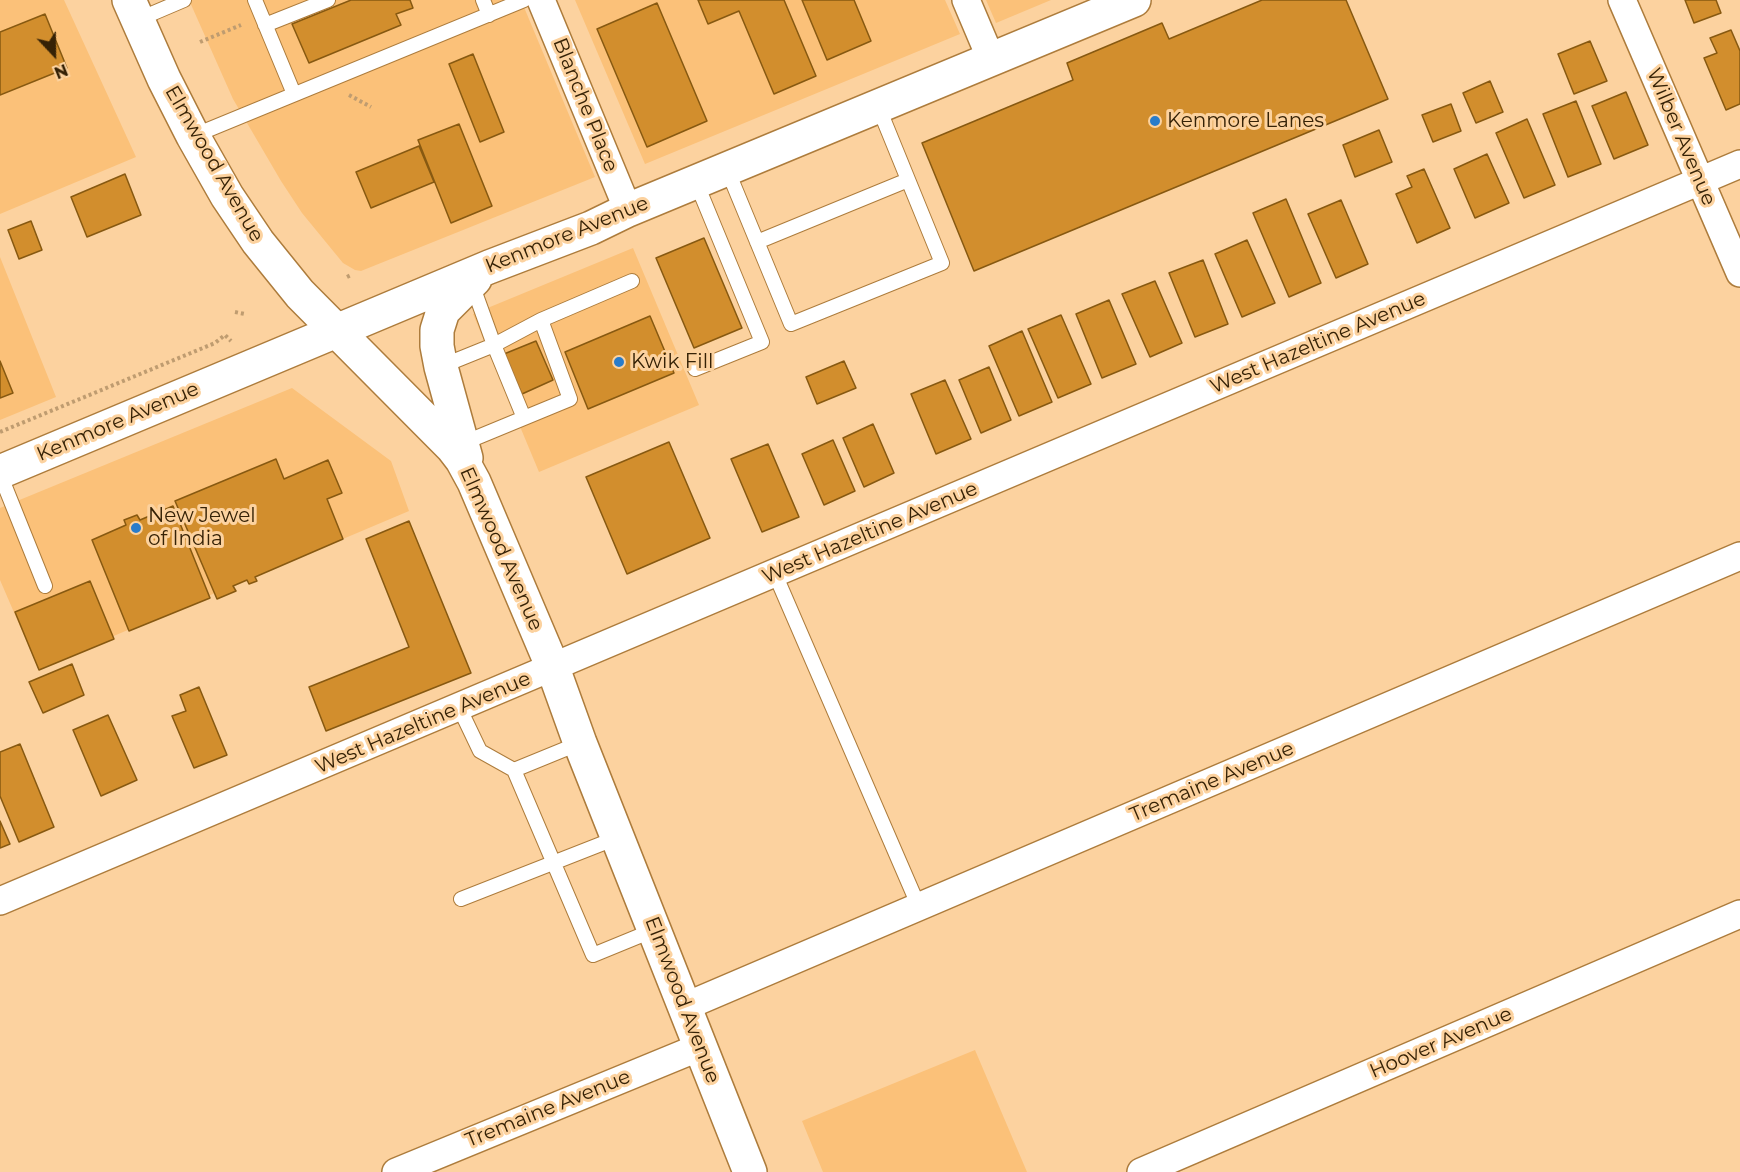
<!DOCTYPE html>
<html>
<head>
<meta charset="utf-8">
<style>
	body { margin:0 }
	#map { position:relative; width:1740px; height:1172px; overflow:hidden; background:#fcd29f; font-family:Montserrat,sans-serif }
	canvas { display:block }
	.north { position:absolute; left:24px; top:24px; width:60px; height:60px; -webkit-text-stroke:4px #fcd29f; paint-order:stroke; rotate:158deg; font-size:16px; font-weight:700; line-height:24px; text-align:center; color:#362206 }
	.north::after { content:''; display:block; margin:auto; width:21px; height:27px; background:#362206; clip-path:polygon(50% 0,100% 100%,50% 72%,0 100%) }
</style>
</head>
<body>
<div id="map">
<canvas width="1740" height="1172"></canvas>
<div class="north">N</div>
</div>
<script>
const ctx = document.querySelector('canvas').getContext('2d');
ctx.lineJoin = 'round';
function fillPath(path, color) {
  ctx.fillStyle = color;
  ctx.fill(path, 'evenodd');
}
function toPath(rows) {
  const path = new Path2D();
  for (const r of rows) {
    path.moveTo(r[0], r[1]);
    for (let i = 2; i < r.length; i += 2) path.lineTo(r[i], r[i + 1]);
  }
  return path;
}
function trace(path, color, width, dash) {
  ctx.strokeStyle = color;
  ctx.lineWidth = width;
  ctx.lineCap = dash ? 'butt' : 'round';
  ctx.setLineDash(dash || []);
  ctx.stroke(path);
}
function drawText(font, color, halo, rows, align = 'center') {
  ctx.font = font + ' Montserrat,sans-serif';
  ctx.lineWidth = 6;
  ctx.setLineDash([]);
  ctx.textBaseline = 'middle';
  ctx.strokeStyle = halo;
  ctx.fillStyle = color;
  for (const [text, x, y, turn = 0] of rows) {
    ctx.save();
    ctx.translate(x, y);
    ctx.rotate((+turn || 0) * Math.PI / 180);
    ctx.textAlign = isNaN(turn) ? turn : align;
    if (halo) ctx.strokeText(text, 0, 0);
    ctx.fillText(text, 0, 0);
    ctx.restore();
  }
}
fillPath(toPath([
	[0,0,64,0,136,157,0,214],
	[189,0,521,0,595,177,361,271,355,270,343,263,302,213,281,181,233,99],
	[575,0,945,0,960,34,645,164],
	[986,0,1051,0,996,23],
	[633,248,699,405,539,472,473,314],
	[0,257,56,397,0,420],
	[292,388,391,461,409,511,38,668,0,580,0,508],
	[975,1050,1027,1172,823,1172,802,1121]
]), '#fbc179');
const building = toPath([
	[351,0,410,0,413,8,396,14,401,25,309,63,292,24,351,0],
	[698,0,784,0,816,76,774,94,739,11,708,24,698,0],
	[802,0,854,0,871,41,827,60,802,0],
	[1262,0,1346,0,1388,99,974,271,922,143,1073,80,1067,63,1162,23,1169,39,1262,0],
	[1685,0,1716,0,1721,13,1694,23,1685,0],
	[657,3,707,121,647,147,597,29,657,3],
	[45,14,67,68,0,95,0,32,45,14],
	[1731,30,1740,51,1740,104,1726,110,1704,58,1717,53,1710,38,1731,30],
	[1590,41,1607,81,1574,94,1558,54,1590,41],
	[473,54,504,132,480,142,449,64,473,54],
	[1490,81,1503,112,1476,123,1463,93,1490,81],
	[1626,92,1648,145,1614,159,1592,106,1626,92],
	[1576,101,1601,164,1568,177,1543,114,1576,101],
	[1451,104,1461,131,1433,142,1422,115,1451,104],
	[1527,119,1555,185,1524,198,1496,133,1527,119],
	[459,124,492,206,451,223,418,140,459,124],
	[1379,130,1392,162,1355,177,1343,145,1379,130],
	[419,146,434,182,371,208,356,172,419,146],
	[1487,154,1509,203,1475,218,1454,169,1487,154],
	[1424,169,1450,228,1417,243,1396,194,1412,187,1407,176,1424,169],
	[125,174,141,215,87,237,71,197,125,174],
	[1286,199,1321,283,1289,297,1253,213,1286,199],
	[1341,200,1368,264,1336,278,1308,214,1341,200],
	[31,221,42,250,19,259,8,230,31,221],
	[704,238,742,328,694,348,656,258,704,238],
	[1247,240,1275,303,1242,317,1215,254,1247,240],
	[1203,260,1228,324,1195,337,1169,273,1203,260],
	[1155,281,1182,343,1150,357,1122,294,1155,281],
	[1109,300,1136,364,1102,378,1076,314,1109,300],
	[1061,315,1091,384,1058,398,1028,329,1061,315],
	[650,316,674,373,588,409,565,352,650,316],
	[1022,331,1052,402,1019,416,989,346,1022,331],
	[536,341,553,380,522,394,504,354,536,341],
	[0,361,13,393,0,398,0,361],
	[844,361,856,388,817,404,806,377,844,361],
	[989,367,1011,420,981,433,959,380,989,367],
	[945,380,971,439,936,454,911,394,945,380],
	[873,424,894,473,864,487,843,438,873,424],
	[833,440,855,491,824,505,802,454,833,440],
	[669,442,710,538,627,574,586,477,669,442],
	[768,444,799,517,762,532,731,459,768,444],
	[276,459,284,479,328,460,342,493,327,499,343,539,255,577,257,581,249,584,247,580,233,586,236,591,217,599,175,501,276,459],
	[173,506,210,598,129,631,92,540,126,525,124,520,137,515,140,520,173,506],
	[409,521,471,673,326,731,309,687,409,647,366,539,409,521],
	[90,581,114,639,39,670,15,612,90,581],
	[72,664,84,695,43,713,29,682,72,664],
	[199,687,227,755,194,768,172,716,186,711,180,695,199,687],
	[108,715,137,780,101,796,73,730,108,715],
	[20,744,54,827,19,842,0,796,0,752,20,744],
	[0,821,10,844,0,848,0,821]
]);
fillPath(building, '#d28e2d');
trace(building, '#875911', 1.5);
const lane = toPath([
	[255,0,294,94],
	[483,0,489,15],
	[137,20,184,0],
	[265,25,328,0],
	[193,136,524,0],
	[727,169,791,324,942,263,878,106],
	[757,242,908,180],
	[442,366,494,345,472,284],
	[695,369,762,342,696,182],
	[524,418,494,345,541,320,632,281],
	[461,444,570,399,541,320],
	[0,474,45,586],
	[775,574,919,907],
	[459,707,480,751,514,770,593,955,654,930],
	[514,770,580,743],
	[461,899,619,837]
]);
const street = toPath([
	[541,0,628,210],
	[966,0,991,59],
	[1622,0,1740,273],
	[0,901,1740,164],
	[684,1007,1740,556],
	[396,1172,700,1047],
	[1141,1172,1740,914]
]);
const secondary = toPath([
	[129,0,164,79,193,136,227,196,258,242,300,294,452,447,462,460,474,482,553,668,580,743,750,1172],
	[466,458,441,367,437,346,437,330,443,311,475,279],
	[0,472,489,267,591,228,628,210,1134,0]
]);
trace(lane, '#ad7c3c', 16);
trace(street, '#ad7c3c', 30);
trace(secondary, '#ad7c3c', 36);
trace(toPath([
	[200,42,241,25],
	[349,95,371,107],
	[347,277,351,275],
	[235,312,245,314],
	[0,432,215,343,225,335,231,341]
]), '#bf9c70', 4, [3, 3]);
trace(lane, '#fff', 14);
trace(street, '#fff', 27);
trace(secondary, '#fff', 33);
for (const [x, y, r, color] of [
	[1155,121,6,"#297cca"],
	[619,362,6,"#297cca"],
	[136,528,6,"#297cca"]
]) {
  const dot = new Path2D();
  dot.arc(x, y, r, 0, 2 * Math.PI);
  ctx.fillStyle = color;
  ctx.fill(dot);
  trace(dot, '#fcd29f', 2);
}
drawText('20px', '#362206', '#fcd29f', [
	["Blanche Place",585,105,68],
	["Wilber Avenue",1681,137,67],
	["Elmwood Avenue",214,164,60],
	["Kenmore Avenue",567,235,-22],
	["West Hazeltine Avenue",1318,343,-23],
	["Kenmore Avenue",118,422,-23],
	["West Hazeltine Avenue",870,533,-23],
	["Elmwood Avenue",501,549,66],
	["West Hazeltine Avenue",423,723,-23],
	["Tremaine Avenue",1212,782,-23],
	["Elmwood Avenue",682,1000,69],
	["Hoover Avenue",1441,1043,-23],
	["Tremaine Avenue",548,1109,-22]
]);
drawText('20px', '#362206', '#fcd29f', [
	["Kenmore Lanes",1167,121],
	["Kwik Fill",631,362],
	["New Jewel",148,516],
	["of India",148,539]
], 'left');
</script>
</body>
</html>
